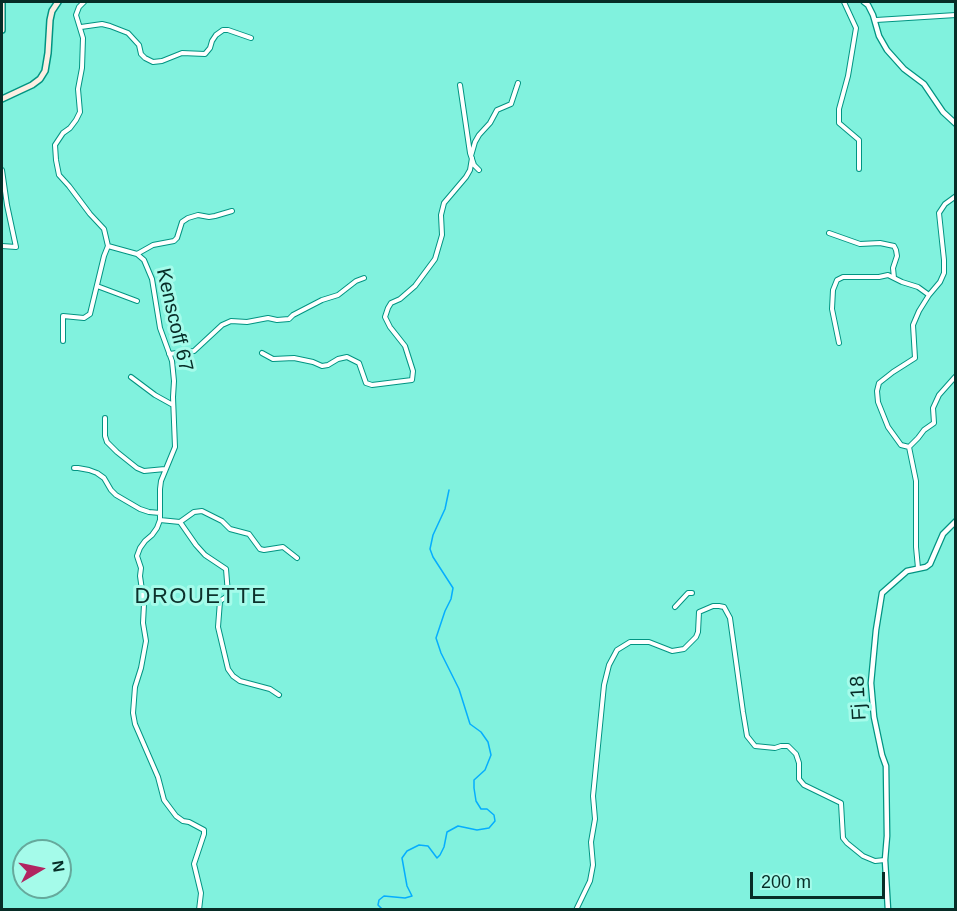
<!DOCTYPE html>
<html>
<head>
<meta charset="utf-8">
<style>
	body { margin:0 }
	#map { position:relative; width:957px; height:911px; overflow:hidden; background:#81f2de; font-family:Arial,sans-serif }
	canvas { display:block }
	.frame { position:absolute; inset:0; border:3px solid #072d27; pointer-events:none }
	.north { position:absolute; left:12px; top:839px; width:60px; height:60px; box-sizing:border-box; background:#a5fbea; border:2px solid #66a99c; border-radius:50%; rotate:81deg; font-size:16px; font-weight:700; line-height:24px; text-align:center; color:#072d27 }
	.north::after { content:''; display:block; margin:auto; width:21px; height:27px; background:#b12561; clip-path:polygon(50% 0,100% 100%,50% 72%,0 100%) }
	.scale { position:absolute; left:750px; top:872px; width:135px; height:27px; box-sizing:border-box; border:3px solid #072d27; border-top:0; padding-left:8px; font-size:18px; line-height:21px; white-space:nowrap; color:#072d27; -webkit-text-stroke:4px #a5fbea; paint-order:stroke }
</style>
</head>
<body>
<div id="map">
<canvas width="957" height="911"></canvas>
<div class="frame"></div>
<div class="north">N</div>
<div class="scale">200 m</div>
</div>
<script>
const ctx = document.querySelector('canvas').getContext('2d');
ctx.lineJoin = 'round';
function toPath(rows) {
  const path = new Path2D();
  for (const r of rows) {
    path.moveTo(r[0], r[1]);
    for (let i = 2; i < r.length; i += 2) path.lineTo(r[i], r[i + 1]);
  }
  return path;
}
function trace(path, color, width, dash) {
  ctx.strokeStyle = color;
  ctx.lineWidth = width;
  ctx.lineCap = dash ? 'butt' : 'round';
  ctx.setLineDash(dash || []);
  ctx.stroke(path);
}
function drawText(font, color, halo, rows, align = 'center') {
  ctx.font = font + ' Arial,sans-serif';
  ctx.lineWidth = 6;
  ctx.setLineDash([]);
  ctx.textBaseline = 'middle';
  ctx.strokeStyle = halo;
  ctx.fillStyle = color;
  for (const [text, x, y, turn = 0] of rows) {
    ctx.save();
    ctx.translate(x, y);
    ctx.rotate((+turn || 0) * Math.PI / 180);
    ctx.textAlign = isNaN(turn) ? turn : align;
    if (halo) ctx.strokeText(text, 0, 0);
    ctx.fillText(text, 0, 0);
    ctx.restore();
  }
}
trace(toPath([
	[383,910,378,905,379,900,384,896,405,898,412,896,407,886,402,858,407,851,419,845,428,846,437,858,440,855,444,847,447,832,458,826,477,830,489,828,495,821,494,815,487,809,481,809,476,801,474,788,474,780,485,770,491,755,488,742,481,732,470,724,459,689,441,653,436,638,445,611,451,599,453,588,433,557,430,549,433,535,445,509,449,490]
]), '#05adfe', 1.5);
const minor = toPath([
	[84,2,79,7,76,15,83,38,82,68,78,89,80,112,76,120,70,128,63,133,55,145,56,160,59,175,69,186,90,214,104,229,108,246,137,254,144,260,152,279,160,328,172,361,174,381,173,397,175,447,161,481,160,489,160,520,157,528,152,535,145,541,140,548,137,556,141,568,140,576,144,604,143,623,146,641,141,668,135,687,133,713,135,724,158,777,164,800,176,816,183,821,189,822,204,830,204,834,194,864,201,893,199,910],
	[844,2,856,28,848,76,839,109,839,123,859,140,859,169],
	[876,20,956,15],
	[81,27,102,24,110,26,128,33,139,45,141,54,145,58,153,62,162,61,182,53,205,54,210,48,212,41,216,35,223,30,228,30,251,38],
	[460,85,470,153,474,165,479,170],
	[471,156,475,142,479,135,490,123,497,110,511,104,518,83],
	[2,170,7,205,16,247,2,246],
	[829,233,860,244,880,243,894,246,896,250,897,256,893,268,894,278],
	[137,254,153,245,174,241,177,238,182,222,188,218,198,215,209,217,215,216,232,211],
	[97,286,137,301],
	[63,341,63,316,84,318,90,314,104,256,108,246],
	[839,343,832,309,833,290,837,280,843,277,879,277,888,275,902,282,918,287,929,295],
	[262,353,273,359,294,358,313,362,322,366,328,365,338,359,347,357,359,363,366,383,372,385,412,380,413,371,405,346,390,327,385,317,388,308,391,303,400,299,415,286,435,259,442,235,441,215,444,203,466,177,470,170,472,158],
	[169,354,194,351,222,325,231,321,247,322,268,318,277,320,289,319,293,315,322,300,338,295,356,281,364,278],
	[131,377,155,395,173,405],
	[105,418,105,436,107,442,117,452,137,468,144,471,165,469],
	[909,447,918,438,924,430,934,423,933,408,939,395,955,377],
	[74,468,78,468,89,470,97,473,104,478,111,490,116,495,140,509,149,512,160,513],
	[160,520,180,522,196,545,205,555,226,569,228,594,226,597,220,601,218,627,228,669,233,676,240,681,270,689,279,695],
	[180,522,194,512,202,511,222,521,230,529,249,534,260,549,264,550,283,547,297,558],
	[918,568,916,547,916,481,909,447,901,445,888,427,878,402,877,391,879,383,893,372,915,358,913,325,919,311,929,295,940,282,944,273,944,260,939,213,945,204,956,196],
	[675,607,688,593,692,593],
	[576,910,590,881,593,865,591,842,595,819,593,796,604,685,609,665,617,650,630,642,649,642,672,651,684,649,696,637,698,632,699,612,713,606,719,606,724,607,730,618,743,712,747,736,755,746,775,748,781,746,788,746,796,754,799,763,799,779,804,785,841,803,843,838,847,843,863,856,875,861,885,860]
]);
const tertiary = toPath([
	[864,2,868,5,873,15,879,36,887,50,904,69,924,84,943,112,956,124],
	[888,910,885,860,887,836,886,766,882,755,874,717,871,683,876,630,882,593,907,571,926,567,930,564,943,534,956,521]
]);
const secondary = toPath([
	[2,30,2,2],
	[2,99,32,85,40,79,45,71,48,53,50,20,52,11,58,2]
]);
trace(minor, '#009482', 6);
trace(tertiary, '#009482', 7);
trace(secondary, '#009482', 8);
trace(minor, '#fff', 4);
trace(tertiary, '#fff', 4.5);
trace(secondary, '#fdeee2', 5);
drawText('20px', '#072d27', '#a5fbea', [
	["Kenscoff 67",174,320,77],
	["Fj 18",859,698,-93]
]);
ctx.letterSpacing = '1.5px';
drawText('22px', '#0c312b', '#a5fbea', [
	["DROUETTE",201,597]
]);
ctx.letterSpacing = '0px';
</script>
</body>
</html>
